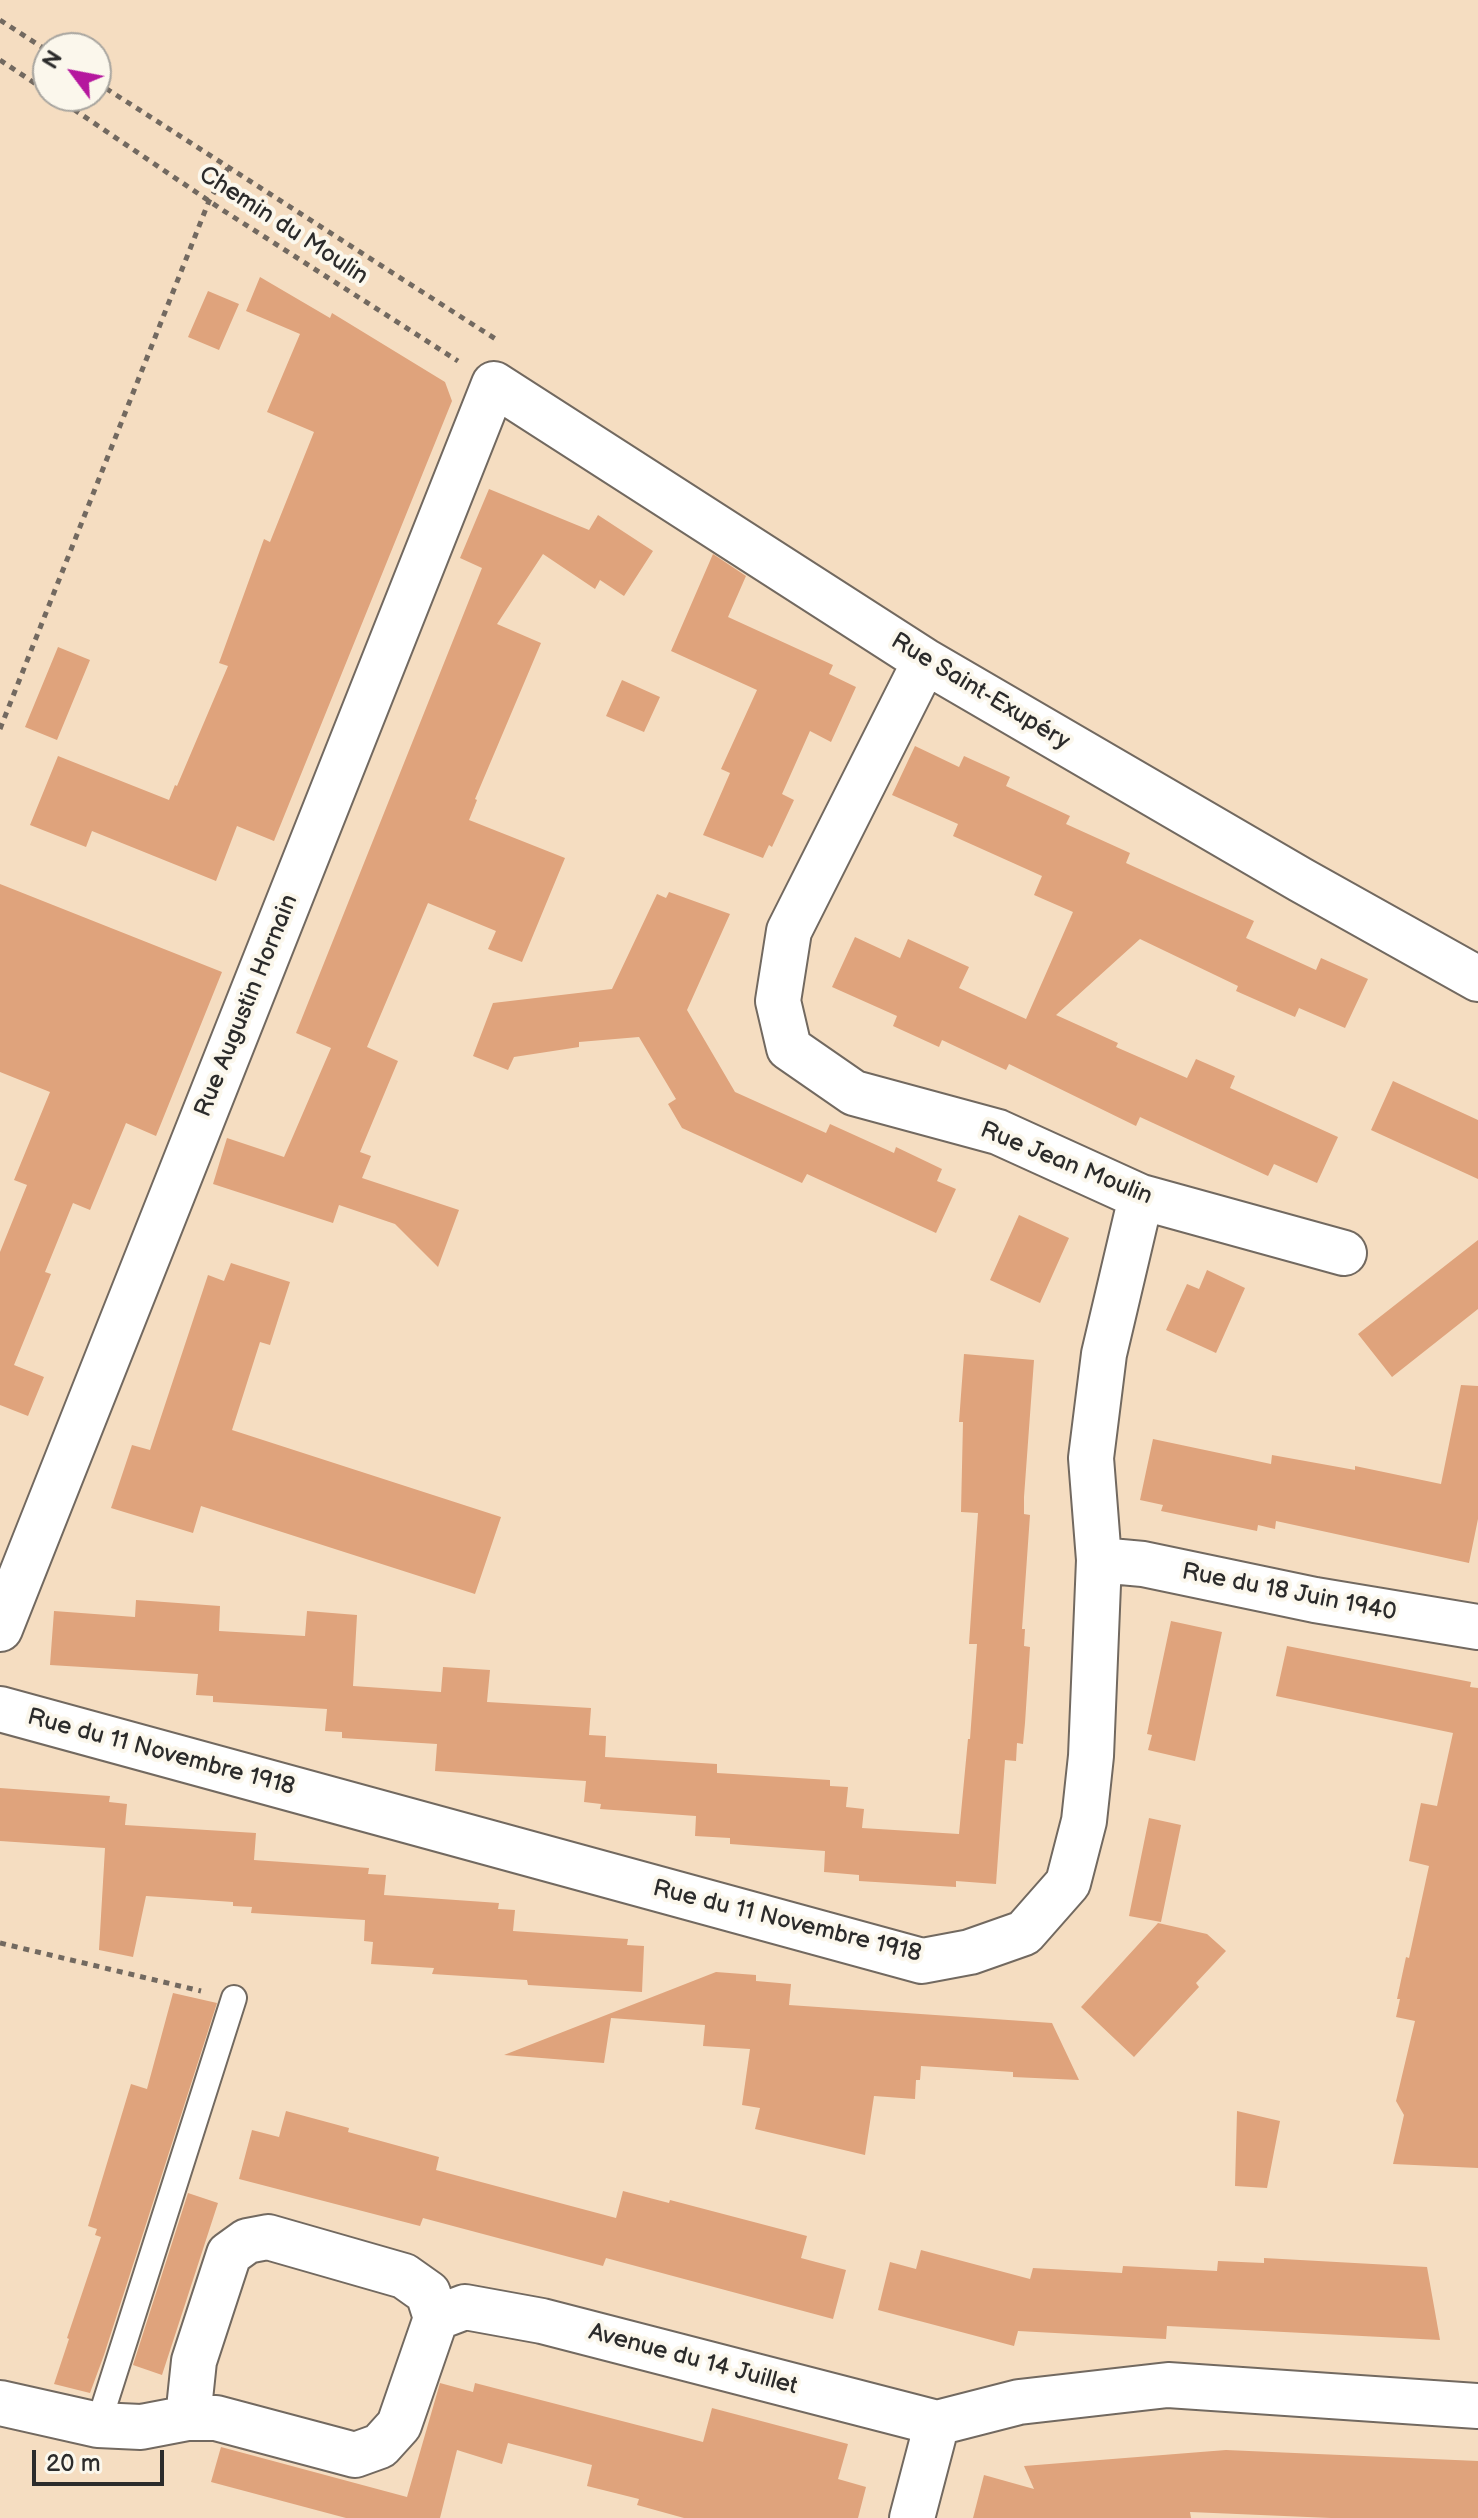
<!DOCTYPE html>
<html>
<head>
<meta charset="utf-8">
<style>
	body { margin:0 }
	#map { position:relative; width:1478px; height:2518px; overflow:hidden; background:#f5ddc1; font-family:"Balsamiq Sans",sans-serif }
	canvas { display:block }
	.north { position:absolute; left:32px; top:32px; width:80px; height:80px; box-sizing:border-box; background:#fbf7ec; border:2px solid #a8a59f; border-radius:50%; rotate:302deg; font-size:22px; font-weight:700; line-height:32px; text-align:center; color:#2b2b2b }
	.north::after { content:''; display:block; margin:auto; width:28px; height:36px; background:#b5179e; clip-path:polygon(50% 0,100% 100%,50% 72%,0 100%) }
	.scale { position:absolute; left:32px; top:2450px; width:132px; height:36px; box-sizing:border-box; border:4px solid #2b2b2b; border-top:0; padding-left:10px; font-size:24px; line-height:28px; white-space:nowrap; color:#2b2b2b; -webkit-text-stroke:6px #fbf7ec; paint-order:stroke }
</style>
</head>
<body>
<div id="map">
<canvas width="1478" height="2518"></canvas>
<div class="north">N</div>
<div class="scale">20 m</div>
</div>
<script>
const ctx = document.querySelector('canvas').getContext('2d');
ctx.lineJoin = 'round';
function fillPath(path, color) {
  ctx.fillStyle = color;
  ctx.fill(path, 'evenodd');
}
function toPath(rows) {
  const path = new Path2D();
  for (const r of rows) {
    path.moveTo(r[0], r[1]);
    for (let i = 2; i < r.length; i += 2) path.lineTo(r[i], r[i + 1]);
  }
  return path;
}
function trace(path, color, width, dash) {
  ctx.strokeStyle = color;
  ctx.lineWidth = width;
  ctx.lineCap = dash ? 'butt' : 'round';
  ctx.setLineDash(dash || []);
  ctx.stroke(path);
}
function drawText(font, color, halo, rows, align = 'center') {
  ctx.font = font + ' "Balsamiq Sans",sans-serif';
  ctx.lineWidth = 8;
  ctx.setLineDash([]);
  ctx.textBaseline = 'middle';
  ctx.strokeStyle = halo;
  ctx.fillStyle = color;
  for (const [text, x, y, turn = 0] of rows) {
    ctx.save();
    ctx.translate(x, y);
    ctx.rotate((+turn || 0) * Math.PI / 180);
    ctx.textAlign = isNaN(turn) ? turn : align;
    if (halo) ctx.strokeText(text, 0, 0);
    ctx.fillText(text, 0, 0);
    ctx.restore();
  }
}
fillPath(toPath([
	[260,277,330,318,332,313,445,382,452,401,274,841,237,826,216,881,92,831,86,847,30,825,58,756,169,800,175,785,177,786,228,666,219,663,264,539,270,542,314,432,267,412,300,334,246,311],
	[208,291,239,304,219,350,188,337],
	[489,489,589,530,598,515,653,551,624,596,600,580,595,589,543,554,497,624,541,643,475,799,477,800,469,820,565,858,522,962,488,949,496,931,428,903,367,1047,398,1061,360,1152,371,1156,362,1178,459,1210,438,1267,395,1224,339,1205,333,1223,213,1184,227,1138,284,1157,331,1048,296,1033,482,568,460,558],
	[713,554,746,576,728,617,833,665,829,674,856,687,831,742,810,731,782,794,794,800,772,847,769,845,763,858,703,835,730,773,721,769,757,690,671,651],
	[58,647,90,660,57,740,25,727],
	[622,680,660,697,644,732,606,716],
	[915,746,959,767,964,756,1010,777,1006,786,1070,816,1066,824,1130,853,1126,863,1254,921,1246,938,1316,970,1321,958,1368,979,1345,1028,1299,1008,1295,1017,1236,991,1238,986,1140,939,1056,1015,1118,1043,1116,1047,1187,1078,1196,1059,1235,1076,1230,1088,1338,1137,1317,1183,1274,1164,1268,1176,1140,1117,1136,1126,1009,1064,1006,1070,942,1040,939,1047,893,1026,897,1016,832,987,855,937,900,958,908,939,969,967,959,988,1026,1019,1073,912,1034,895,1042,876,953,836,958,824,892,795],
	[0,884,222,972,156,1136,126,1123,90,1210,73,1203,45,1272,51,1274,14,1365,44,1377,28,1416,0,1405,0,1252,27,1185,14,1180,50,1092,0,1072],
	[669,892,730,914,687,1010,735,1092,826,1133,830,1124,894,1153,896,1147,942,1169,937,1181,956,1189,936,1233,807,1174,802,1183,682,1128,668,1104,676,1099,639,1037,579,1042,579,1047,514,1057,508,1070,473,1056,493,1003,612,989,657,894,666,898],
	[1393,1081,1478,1120,1478,1179,1371,1130],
	[1019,1215,1069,1238,1040,1303,990,1280],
	[1478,1240,1478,1309,1392,1377,1358,1334],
	[231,1263,290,1282,270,1345,260,1342,232,1430,501,1517,475,1594,201,1506,193,1533,111,1508,132,1445,150,1450,208,1275,224,1281],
	[1207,1270,1245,1288,1216,1353,1166,1330,1187,1284,1199,1289],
	[964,1354,1034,1360,1024,1497,1024,1514,1030,1515,1022,1629,1025,1629,1024,1646,1030,1647,1025,1723,1023,1744,1017,1743,1016,1761,1005,1760,996,1884,956,1881,956,1887,859,1881,859,1875,824,1872,825,1851,730,1844,730,1838,695,1836,696,1816,600,1809,601,1804,584,1802,586,1781,435,1771,437,1744,342,1738,342,1732,325,1731,327,1709,213,1702,213,1696,196,1695,198,1674,50,1665,54,1611,135,1617,136,1600,220,1606,219,1631,305,1636,307,1611,357,1615,353,1686,441,1692,443,1667,490,1670,487,1702,591,1708,589,1735,606,1736,605,1757,717,1764,717,1773,830,1780,830,1786,848,1787,846,1807,864,1809,862,1828,959,1834,968,1739,970,1739,977,1644,969,1644,978,1513,961,1512,963,1422,959,1422],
	[1461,1385,1478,1386,1478,1519,1469,1563,1276,1521,1275,1529,1258,1525,1257,1531,1161,1511,1163,1505,1140,1500,1153,1439,1271,1464,1272,1455,1355,1470,1355,1466,1441,1484],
	[1171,1621,1222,1632,1195,1761,1148,1750,1152,1735,1147,1734],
	[1287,1646,1471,1682,1470,1687,1478,1688,1478,2168,1393,2164,1404,2115,1396,2101,1415,2021,1396,2017,1400,1999,1397,1999,1406,1957,1409,1958,1429,1866,1409,1861,1421,1803,1437,1806,1453,1733,1276,1696],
	[0,1788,110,1796,109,1802,127,1804,125,1825,256,1833,254,1860,369,1868,368,1874,386,1875,384,1895,499,1903,498,1909,515,1910,513,1931,628,1939,627,1945,644,1946,642,1992,528,1985,527,1980,432,1974,434,1968,371,1964,373,1942,364,1941,365,1920,251,1913,252,1907,233,1906,233,1902,146,1896,133,1957,99,1950,105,1848,0,1841],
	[1149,1818,1181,1825,1161,1922,1129,1916],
	[1158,1923,1207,1934,1226,1951,1196,1983,1199,1987,1134,2057,1081,2007],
	[716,1972,756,1975,756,1981,791,1984,789,2005,1052,2023,1079,2080,1013,2077,1013,2072,921,2066,920,2080,916,2080,915,2099,874,2096,865,2155,755,2129,760,2108,742,2105,750,2049,703,2046,705,2025,611,2018,604,2063,504,2055],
	[173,1993,217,2003,104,2355,90,2393,54,2384,69,2339,67,2338,101,2237,95,2235,97,2229,88,2226,131,2084,147,2089],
	[286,2111,349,2128,348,2132,439,2157,436,2170,616,2218,623,2191,669,2203,670,2200,807,2236,801,2258,846,2270,833,2319,606,2258,603,2266,423,2218,420,2226,239,2179,252,2130,279,2137],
	[1237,2111,1280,2121,1267,2188,1235,2186],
	[188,2193,218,2203,162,2375,133,2365],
	[921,2250,1030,2279,1033,2268,1122,2273,1123,2266,1217,2271,1218,2261,1264,2263,1264,2258,1427,2267,1440,2340,1167,2326,1166,2339,1018,2331,1014,2346,878,2310,890,2262,916,2269],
	[440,2383,473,2392,475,2383,703,2442,712,2408,848,2444,838,2479,866,2487,858,2518,684,2518,637,2505,639,2499,587,2486,592,2465,508,2443,502,2464,457,2450,440,2518,346,2518,211,2482,221,2447,407,2497],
	[1226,2450,1478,2461,1478,2518,1331,2518,1190,2512,1191,2518,973,2518,984,2475,1034,2489,1024,2466]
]), '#dfa37c');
const service = toPath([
	[98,2425,234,1998]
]);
const minor = toPath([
	[925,661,789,931,778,1001,789,1048,854,1093,998,1132,1141,1197,1344,1253],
	[1099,1560,1143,1564,1315,1600,1478,1627],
	[0,1629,494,384,925,661,1301,880,1478,979],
	[0,1709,922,1961,970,1952,1024,1933,1068,1883,1084,1821,1091,1756,1099,1560,1091,1458,1104,1354,1141,1197],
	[0,2403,98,2425,141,2427,188,2418,216,2418,355,2455,380,2446,399,2425,436,2318,465,2307,542,2321,937,2423,1019,2402,1168,2385,1478,2406],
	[188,2418,194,2361,229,2254,247,2241,268,2237,404,2276,428,2293,436,2318],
	[912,2518,937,2423]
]);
trace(service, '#726960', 28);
trace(minor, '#726960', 48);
trace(toPath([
	[0,20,48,51],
	[0,60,48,92],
	[96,82,497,340],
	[54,96,221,209,458,361],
	[0,729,209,201,228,168],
	[0,1943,201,1991]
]), '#726960', 5, [6, 6]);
trace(service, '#fff', 24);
trace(minor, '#fff', 44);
drawText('24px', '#2b2b2b', '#fbf7ec', [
	["Chemin du Moulin",283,226,33],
	["Rue Saint-Exupéry",980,692,31],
	["Rue Augustin Hornain",247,1006,-68],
	["Rue Jean Moulin",1066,1164,22],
	["Rue du 18 Juin 1940",1289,1593,11],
	["Rue du 11 Novembre 1918",161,1753,15],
	["Rue du 11 Novembre 1918",787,1922,14],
	["Avenue du 14 Juillet",693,2360,15]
]);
</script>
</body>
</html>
